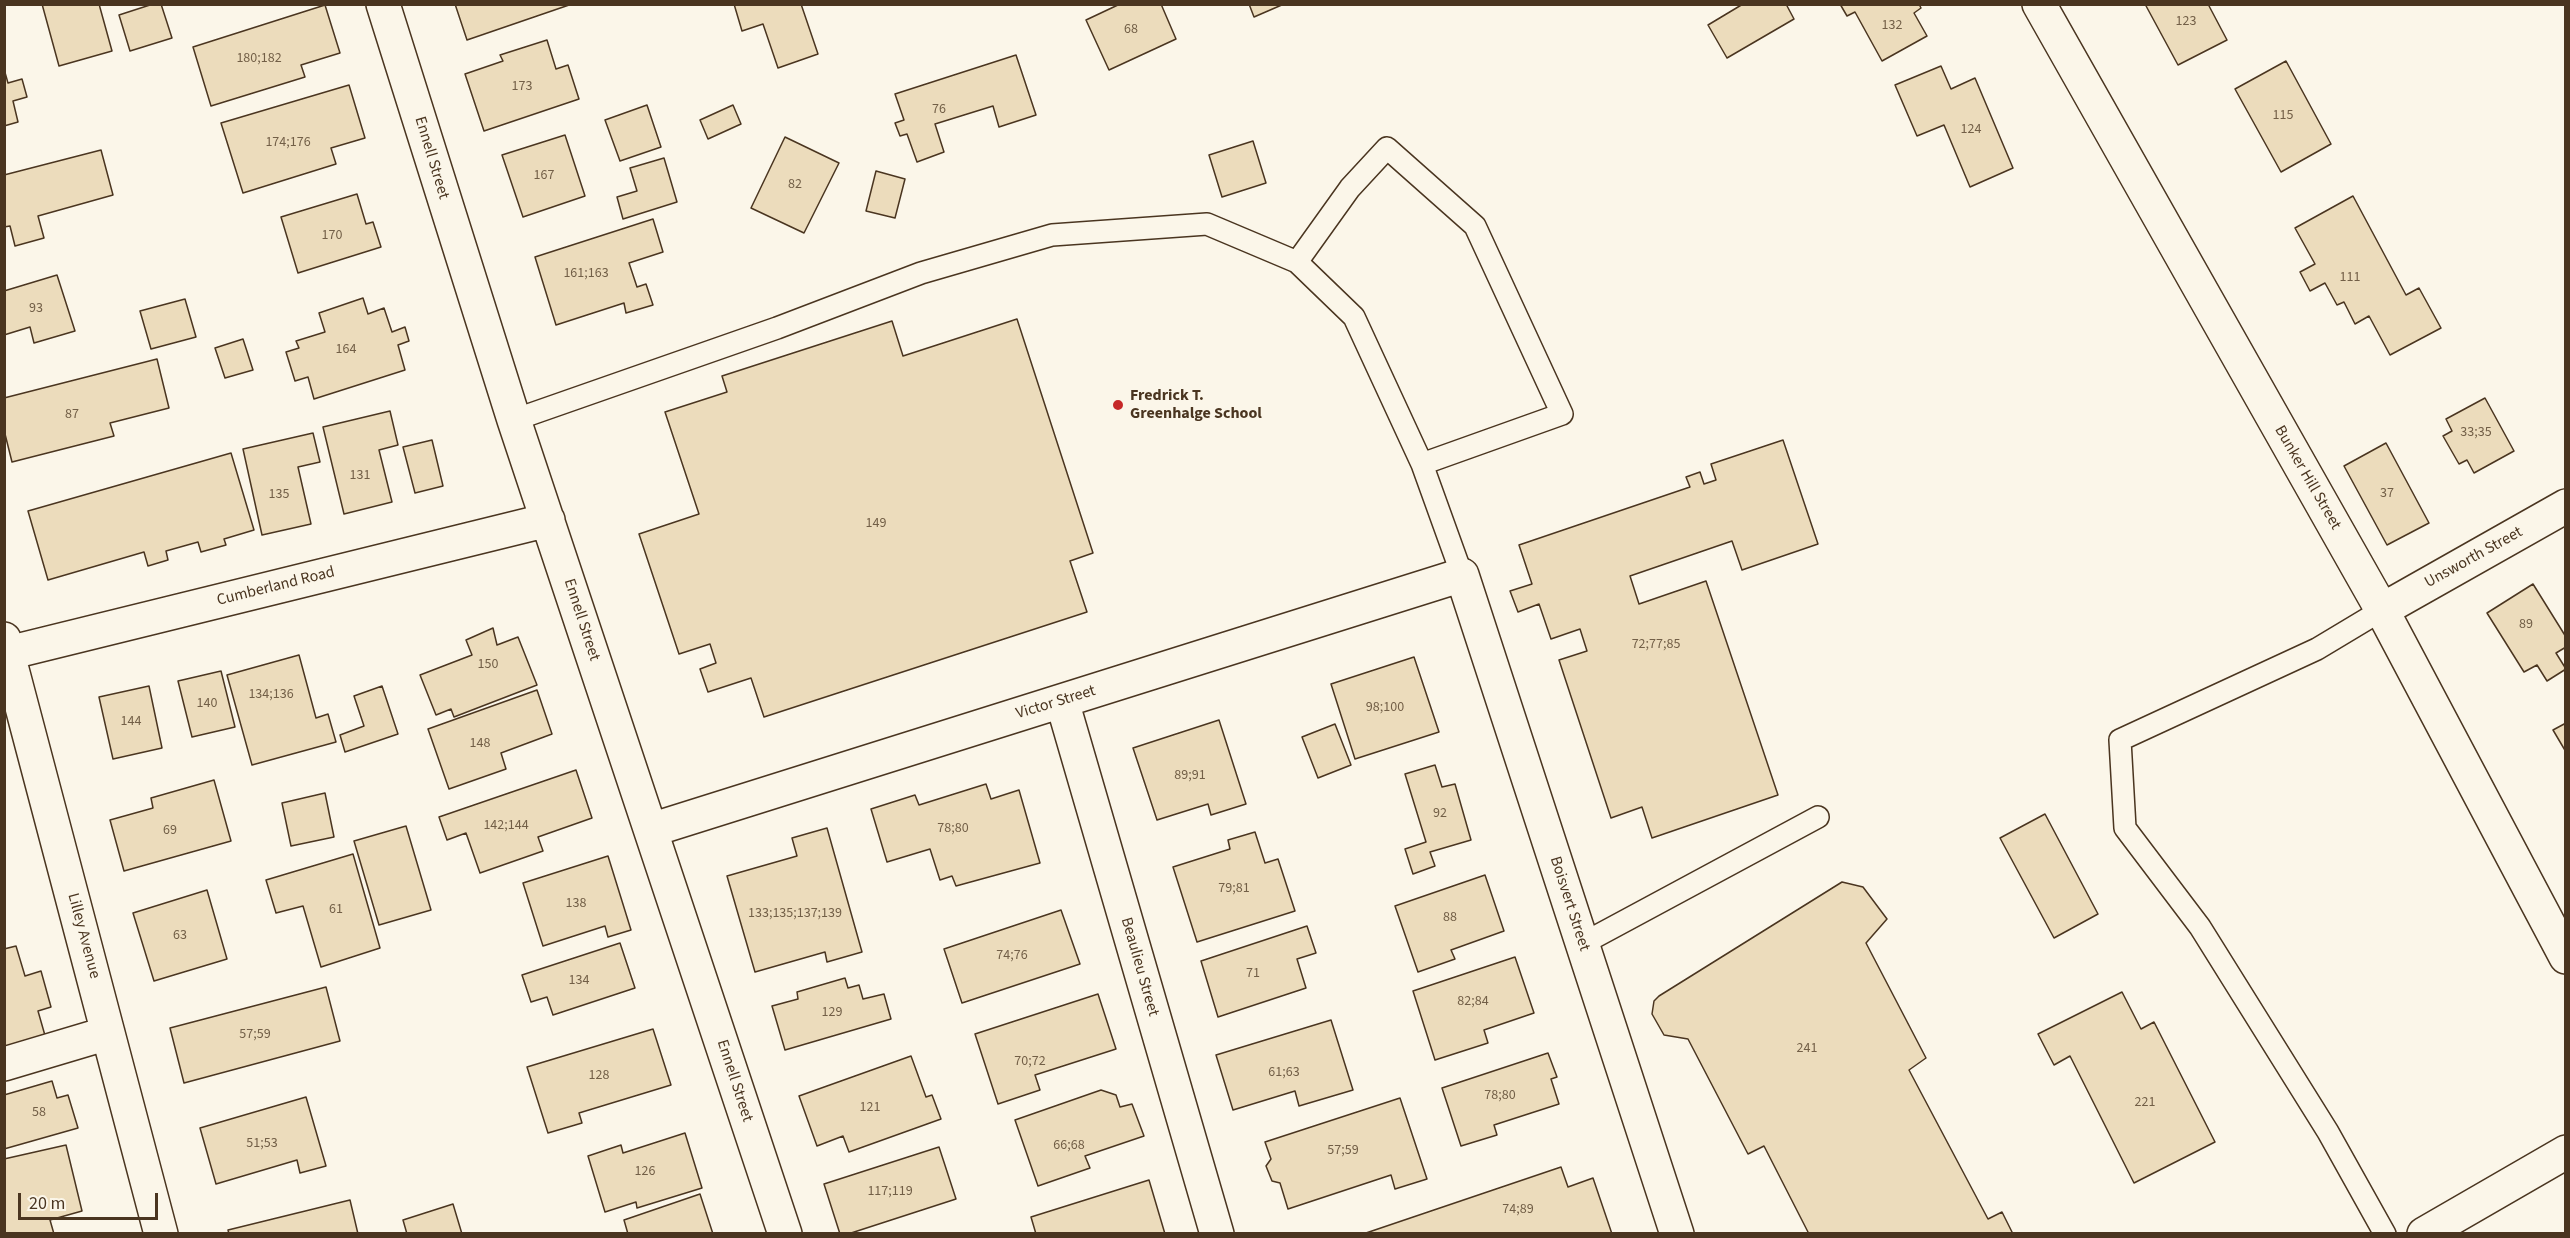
<!DOCTYPE html>
<html>
<head>
<meta charset="utf-8">
<style>
	body { margin:0 }
	#map { position:relative; width:2570px; height:1238px; overflow:hidden; background:#fbf6e9; font-family:"Source Sans 3",sans-serif }
	canvas { display:block }
	.frame { position:absolute; inset:0; border:6px solid #4a3520; pointer-events:none }
	.scale { position:absolute; left:18px; top:1193px; width:140px; height:27px; box-sizing:border-box; border:3px solid #4a3520; border-top:0; padding-left:8px; font-size:18px; line-height:21px; white-space:nowrap; color:#4a3520; -webkit-text-stroke:4px #fbf6e9; paint-order:stroke }
</style>
</head>
<body>
<div id="map">
<canvas width="2570" height="1238"></canvas>
<div class="frame"></div>
<div class="scale">20 m</div>
</div>
<script>
const ctx = document.querySelector('canvas').getContext('2d');
ctx.lineJoin = 'round';
function fillPath(path, color) {
  ctx.fillStyle = color;
  ctx.fill(path, 'evenodd');
}
function toPath(rows) {
  const path = new Path2D();
  for (const r of rows) {
    path.moveTo(r[0], r[1]);
    for (let i = 2; i < r.length; i += 2) path.lineTo(r[i], r[i + 1]);
  }
  return path;
}
function trace(path, color, width, dash) {
  ctx.strokeStyle = color;
  ctx.lineWidth = width;
  ctx.lineCap = dash ? 'butt' : 'round';
  ctx.setLineDash(dash || []);
  ctx.stroke(path);
}
function drawText(font, color, halo, rows, align = 'center') {
  ctx.font = font + ' "Source Sans 3",sans-serif';
  ctx.lineWidth = 4.5;
  ctx.setLineDash([]);
  ctx.textBaseline = 'middle';
  ctx.strokeStyle = halo;
  ctx.fillStyle = color;
  for (const [text, x, y, turn = 0] of rows) {
    ctx.save();
    ctx.translate(x, y);
    ctx.rotate((+turn || 0) * Math.PI / 180);
    ctx.textAlign = isNaN(turn) ? turn : align;
    if (halo) ctx.strokeText(text, 0, 0);
    ctx.fillText(text, 0, 0);
    ctx.restore();
  }
}
const building = toPath([
	[42,4,99,4,112,51,59,66,42,4],
	[153,4,161,4,172,38,130,51,119,15,153,4],
	[455,4,572,4,467,40,455,4],
	[734,4,801,4,818,54,778,68,763,24,742,31,734,4],
	[1120,4,1161,4,1176,39,1109,70,1086,20,1120,4],
	[1249,4,1284,4,1254,17,1249,4],
	[1743,4,1786,4,1794,19,1727,58,1708,25,1743,4],
	[1840,4,1919,4,1921,8,1914,13,1927,36,1882,61,1855,12,1847,16,1840,4],
	[2145,4,2208,4,2227,40,2178,65,2145,4],
	[325,5,340,53,301,65,305,77,211,106,193,47,325,5],
	[547,40,556,69,568,65,579,99,484,131,465,74,503,61,500,55,547,40],
	[1016,55,1036,115,999,127,993,106,935,124,944,152,917,162,907,134,900,136,895,123,904,120,895,94,1016,55],
	[2286,61,2331,144,2281,172,2235,89,2286,61],
	[1941,66,1951,89,1975,78,2013,168,1970,187,1944,125,1917,136,1895,85,1941,66],
	[4,69,8,83,22,79,27,97,13,101,18,122,4,126,4,69],
	[349,85,365,138,331,148,336,164,243,193,221,123,349,85],
	[647,105,661,147,620,161,605,120,647,105],
	[733,105,741,124,708,139,700,120,733,105],
	[565,135,585,196,523,217,502,155,565,135],
	[785,137,839,163,804,233,751,208,785,137],
	[1253,141,1266,183,1222,197,1209,155,1253,141],
	[101,150,113,195,38,216,44,238,15,246,10,226,4,227,4,175,101,150],
	[664,158,677,202,623,219,617,197,637,191,630,168,664,158],
	[876,171,905,179,895,218,866,211,876,171],
	[357,194,366,224,373,222,381,247,298,273,281,217,357,194],
	[2353,196,2406,295,2419,288,2441,328,2390,355,2369,316,2355,324,2344,302,2337,305,2325,283,2310,291,2300,272,2315,264,2295,228,2353,196],
	[653,219,663,252,629,263,637,287,646,284,653,305,626,313,624,303,556,325,535,257,653,219],
	[57,275,75,331,34,343,30,327,4,335,4,291,57,275],
	[363,298,368,314,384,308,392,332,405,327,409,341,398,345,405,370,314,399,308,377,295,381,286,352,299,348,296,341,325,332,319,313,363,298],
	[185,299,196,337,151,349,140,311,185,299],
	[1017,319,1093,553,1070,561,1087,612,764,717,751,678,708,692,700,669,716,663,710,644,679,654,639,534,699,514,665,412,727,392,722,376,892,321,903,356,1017,319],
	[243,339,253,370,225,378,215,348,243,339],
	[157,359,169,408,110,423,114,436,12,462,4,430,4,398,157,359],
	[2485,398,2514,451,2474,473,2467,460,2459,464,2443,436,2452,431,2446,419,2485,398],
	[390,411,398,445,379,450,392,502,344,514,323,427,390,411],
	[313,433,320,462,298,467,311,524,262,535,243,449,313,433],
	[432,440,443,486,415,493,403,447,432,440],
	[1783,440,1818,544,1742,570,1732,541,1630,576,1639,604,1706,581,1778,795,1652,838,1642,807,1611,818,1559,660,1587,651,1580,629,1551,639,1539,604,1518,612,1510,591,1532,584,1519,545,1690,487,1686,477,1700,472,1704,484,1716,480,1711,464,1783,440],
	[2386,443,2429,523,2387,545,2344,466,2386,443],
	[231,453,254,530,224,539,226,545,201,552,198,542,166,551,168,560,148,566,144,552,48,580,28,511,231,453],
	[2533,584,2566,637,2566,647,2556,653,2566,669,2547,681,2537,665,2524,672,2487,613,2533,584],
	[493,628,497,645,518,637,537,685,454,717,451,709,436,715,420,675,472,655,466,640,493,628],
	[299,655,316,718,328,714,336,742,252,765,227,675,299,655],
	[1414,657,1439,732,1355,759,1331,684,1414,657],
	[221,671,235,727,192,737,178,681,221,671],
	[149,686,162,748,113,759,99,697,149,686],
	[382,686,398,734,345,752,340,735,364,726,354,696,382,686],
	[537,690,552,734,501,753,506,769,449,789,428,729,537,690],
	[1219,720,1246,804,1211,815,1208,804,1157,820,1133,748,1219,720],
	[2566,723,2566,752,2553,730,2566,723],
	[1335,724,1351,765,1318,778,1302,737,1335,724],
	[1435,765,1442,787,1455,784,1471,840,1430,852,1435,866,1413,874,1405,849,1426,842,1405,774,1435,765],
	[576,770,592,818,538,837,543,851,480,873,466,833,447,840,439,817,576,770],
	[214,780,231,841,124,871,110,820,153,808,151,798,214,780],
	[986,784,991,799,1019,790,1040,863,956,886,952,876,940,880,930,849,887,862,871,809,915,795,919,805,986,784],
	[325,793,334,837,291,846,282,803,325,793],
	[2045,814,2098,914,2054,938,2000,838,2045,814],
	[406,826,431,910,379,925,354,841,406,826],
	[827,828,862,952,827,962,825,952,755,972,727,876,797,856,792,838,827,828],
	[1255,832,1265,863,1278,859,1295,911,1197,942,1173,867,1230,849,1228,840,1255,832],
	[353,854,380,948,321,967,303,906,276,913,266,880,353,854],
	[608,856,631,930,608,937,605,926,543,946,523,883,608,856],
	[1485,875,1504,931,1451,950,1455,959,1418,972,1395,906,1485,875],
	[1842,882,1863,887,1887,919,1866,943,1926,1058,1909,1070,1988,1219,2002,1212,2013,1234,1809,1234,1764,1146,1748,1154,1688,1039,1664,1035,1652,1014,1654,1001,1659,996,1842,882],
	[207,890,227,959,154,981,133,913,207,890],
	[1061,910,1080,964,962,1003,944,949,1061,910],
	[1307,926,1316,953,1297,959,1306,988,1218,1017,1201,961,1307,926],
	[620,943,635,988,553,1015,547,997,531,1002,522,975,620,943],
	[16,946,25,976,41,971,51,1007,38,1011,46,1039,4,1050,4,949,16,946],
	[1515,957,1534,1013,1484,1030,1488,1043,1435,1060,1413,991,1515,957],
	[845,978,848,988,859,985,863,999,884,994,891,1019,785,1050,772,1006,798,999,797,992,845,978],
	[326,987,340,1041,184,1083,170,1028,326,987],
	[2122,992,2141,1029,2154,1022,2215,1142,2134,1183,2070,1056,2054,1065,2038,1034,2122,992],
	[1098,994,1116,1049,1035,1075,1040,1090,998,1104,975,1034,1098,994],
	[1331,1020,1353,1090,1299,1106,1295,1091,1233,1110,1216,1055,1331,1020],
	[653,1029,671,1085,579,1113,582,1123,548,1133,527,1067,653,1029],
	[1548,1053,1557,1077,1551,1079,1559,1104,1494,1125,1497,1135,1461,1146,1442,1088,1548,1053],
	[911,1056,926,1097,932,1095,941,1119,849,1152,843,1136,817,1146,799,1096,911,1056],
	[52,1081,57,1098,68,1095,78,1128,4,1149,4,1095,52,1081],
	[1101,1090,1116,1095,1120,1107,1132,1104,1144,1136,1085,1156,1090,1168,1038,1186,1015,1120,1101,1090],
	[306,1097,326,1166,300,1173,297,1160,216,1184,200,1128,306,1097],
	[1400,1098,1427,1179,1395,1189,1391,1175,1288,1209,1280,1183,1272,1181,1266,1166,1271,1159,1265,1142,1400,1098],
	[685,1133,702,1188,637,1208,636,1202,605,1212,588,1156,621,1145,623,1153,685,1133],
	[66,1145,82,1211,50,1220,54,1234,4,1234,4,1159,66,1145],
	[939,1147,956,1199,848,1234,840,1234,824,1184,939,1147],
	[1561,1167,1568,1187,1593,1178,1612,1234,1363,1234,1561,1167],
	[1149,1180,1165,1234,1036,1234,1031,1217,1149,1180],
	[700,1194,713,1234,628,1234,624,1220,700,1194],
	[350,1200,358,1234,229,1234,228,1230,350,1200],
	[453,1204,462,1234,407,1234,403,1220,453,1204]
]);
fillPath(building, '#ecdcbc');
trace(building, '#4a3520', 1.5);
const lane = toPath([
	[1297,262,1350,188,1387,148,1475,226,1562,414,1422,464],
	[514,420,777,328,921,273,1052,235,1207,224,1297,262,1354,317,1422,464,1462,575],
	[2382,610,2317,649,2120,740,2125,828,2200,927,2328,1132,2385,1234],
	[1582,944,1818,817]
]);
const street = toPath([
	[383,4,514,420,785,1234],
	[2039,4,2382,610,2566,957],
	[2382,610,2566,506],
	[4,639,161,1234],
	[4,654,548,520],
	[1062,701,1217,1234],
	[651,830,1462,575,1677,1234],
	[4,1064,108,1033]
]);
const secondary = toPath([
	[2424,1234,2566,1152]
]);
trace(lane, '#4a3520', 24);
trace(street, '#4a3520', 36);
trace(secondary, '#4a3520', 36);
trace(lane, '#fbf6e9', 21);
trace(street, '#fbf6e9', 33);
trace(secondary, '#fbf6e9', 33);
for (const [x, y, r, color] of [
	[1118,405,6,"#c62828"]
]) {
  const dot = new Path2D();
  dot.arc(x, y, r, 0, 2 * Math.PI);
  ctx.fillStyle = color;
  ctx.fill(dot);
  trace(dot, '#fbf6e9', 2);
}
drawText('14px', '#725f47', null, [
	["123",2186,22],
	["132",1892,26],
	["68",1131,30],
	["180;182",259,59],
	["173",522,87],
	["76",939,110],
	["115",2283,116],
	["124",1971,130],
	["174;176",288,143],
	["167",544,176],
	["82",795,185],
	["170",332,236],
	["161;163",586,274],
	["111",2350,278],
	["93",36,309],
	["164",346,350],
	["87",72,415],
	["33;35",2476,433],
	["131",360,476],
	["37",2387,494],
	["135",279,495],
	["149",876,524],
	["89",2526,625],
	["72;77;85",1656,645],
	["150",488,665],
	["134;136",271,695],
	["140",207,704],
	["98;100",1385,708],
	["144",131,722],
	["148",480,744],
	["89;91",1190,776],
	["92",1440,814],
	["142;144",506,826],
	["78;80",953,829],
	["69",170,831],
	["79;81",1234,889],
	["138",576,904],
	["61",336,910],
	["133;135;137;139",795,914],
	["88",1450,918],
	["63",180,936],
	["74;76",1012,956],
	["71",1253,974],
	["134",579,981],
	["82;84",1473,1002],
	["129",832,1013],
	["57;59",255,1035],
	["241",1807,1049],
	["70;72",1030,1062],
	["61;63",1284,1073],
	["128",599,1076],
	["78;80",1500,1096],
	["221",2145,1103],
	["121",870,1108],
	["58",39,1113],
	["51;53",262,1144],
	["66;68",1069,1146],
	["57;59",1343,1151],
	["126",645,1172],
	["117;119",890,1192],
	["74;89",1518,1210]
]);
drawText('16px', '#4a3520', '#fbf6e9', [
	["Ennell Street",431,158,73],
	["Bunker Hill Street",2307,478,60],
	["Unsworth Street",2474,558,-29],
	["Cumberland Road",276,587,-14],
	["Ennell Street",581,620,72],
	["Victor Street",1056,703,-17],
	["Boisvert Street",1569,904,72],
	["Lilley Avenue",83,936,75],
	["Beaulieu Street",1139,967,74],
	["Ennell Street",734,1081,72]
]);
drawText('bold 16px', '#4a3520', '#fbf6e9', [
	["Fredrick T.",1130,396],
	["Greenhalge School",1130,414]
], 'left');
</script>
</body>
</html>
